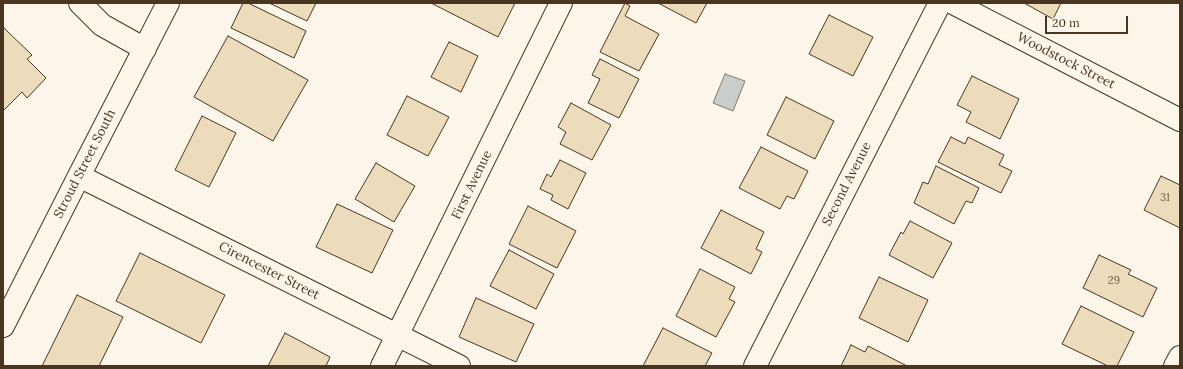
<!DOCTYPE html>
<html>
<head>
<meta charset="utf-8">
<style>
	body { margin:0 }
	#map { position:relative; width:1183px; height:369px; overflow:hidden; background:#fbf6e9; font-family:Lora,serif }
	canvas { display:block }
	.frame { position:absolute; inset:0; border:4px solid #4a3520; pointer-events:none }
	.scale { position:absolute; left:1045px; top:16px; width:83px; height:18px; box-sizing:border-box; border:2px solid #4a3520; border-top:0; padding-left:5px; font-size:12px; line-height:14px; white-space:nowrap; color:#4a3520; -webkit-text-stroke:3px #fbf6e9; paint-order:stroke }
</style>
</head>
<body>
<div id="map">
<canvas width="1183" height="369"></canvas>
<div class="frame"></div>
<div class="scale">20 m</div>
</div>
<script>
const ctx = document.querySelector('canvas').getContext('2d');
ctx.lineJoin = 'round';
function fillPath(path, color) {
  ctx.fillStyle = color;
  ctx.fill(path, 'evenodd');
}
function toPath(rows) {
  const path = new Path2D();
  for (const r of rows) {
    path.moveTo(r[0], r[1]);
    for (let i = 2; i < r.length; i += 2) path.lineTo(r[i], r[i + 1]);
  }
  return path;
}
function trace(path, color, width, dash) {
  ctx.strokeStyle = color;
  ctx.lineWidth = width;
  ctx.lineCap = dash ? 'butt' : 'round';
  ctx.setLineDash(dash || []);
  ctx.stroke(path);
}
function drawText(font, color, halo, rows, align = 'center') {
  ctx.font = font + ' Lora,serif';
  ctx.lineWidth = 3;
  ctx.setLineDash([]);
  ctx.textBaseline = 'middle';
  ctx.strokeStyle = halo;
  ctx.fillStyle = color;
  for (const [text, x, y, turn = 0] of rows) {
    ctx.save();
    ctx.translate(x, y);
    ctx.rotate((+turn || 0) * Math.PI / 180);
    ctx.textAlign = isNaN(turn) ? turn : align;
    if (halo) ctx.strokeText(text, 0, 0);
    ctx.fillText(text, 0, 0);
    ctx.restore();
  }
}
const water = toPath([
	[725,74,745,81,733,111,713,103,725,74]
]);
fillPath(water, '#c9cecd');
trace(water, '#887966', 1);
const building = toPath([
	[243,3,248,3,306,31,294,58,231,28,243,3],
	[269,3,316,3,307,21,269,3],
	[431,3,515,3,498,37,431,3],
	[625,3,630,6,625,16,659,34,639,71,600,52,625,3],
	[658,3,707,3,696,23,658,3],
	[1024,3,1061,3,1053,19,1024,3],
	[829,15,873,37,853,76,809,54,829,15],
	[4,28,32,55,27,59,46,78,27,98,22,92,3,111,3,29,4,28],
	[228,36,308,80,273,141,194,97,228,36],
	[449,42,478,56,461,92,431,77,449,42],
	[600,59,639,79,619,118,588,103,600,79,592,75,600,59],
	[972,76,1019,99,1000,139,966,122,971,112,957,105,972,76],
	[407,96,449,117,428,156,387,135,407,96],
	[786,97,834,121,815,159,767,135,786,97],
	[571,103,611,125,592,160,560,144,566,132,558,127,571,103],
	[202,116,236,133,209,187,175,170,202,116],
	[951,137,965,144,968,137,1004,155,999,165,1012,171,1001,193,938,162,951,137],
	[761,147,808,171,794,199,787,196,780,209,739,188,761,147],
	[560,160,586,173,568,209,551,200,553,195,540,189,547,174,551,177,560,160],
	[376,163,415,186,394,222,355,199,376,163],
	[936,166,979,188,972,203,966,201,954,224,914,203,923,182,928,184,936,166],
	[1161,176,1180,185,1180,228,1144,210,1161,176],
	[337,204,393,230,372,273,316,247,337,204],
	[528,206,576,231,557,268,509,244,528,206],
	[721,210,764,232,756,249,762,252,751,274,701,248,721,210],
	[910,221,952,243,933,278,889,255,901,232,903,234,910,221],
	[509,250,554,274,536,309,490,286,509,250],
	[140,253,225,295,201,343,116,301,140,253],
	[1099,255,1131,270,1128,274,1157,288,1143,317,1083,288,1099,255],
	[700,269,735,287,729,299,735,302,716,337,676,316,700,269],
	[879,277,928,300,908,342,859,318,879,277],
	[77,295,123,317,99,366,42,366,77,295],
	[476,298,534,324,516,362,459,337,476,298],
	[1081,306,1134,332,1117,366,1108,366,1062,344,1081,306],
	[663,328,712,353,705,366,643,366,663,328],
	[285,333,330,357,326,366,268,366,285,333],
	[851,345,865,352,868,346,907,366,841,366,851,345]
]);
fillPath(building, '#ecdcbc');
trace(building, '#4a3520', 1);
const minor = toPath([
	[80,3,102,25,145,49],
	[953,3,1180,120],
	[79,176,459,366],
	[3,326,79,176,168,3],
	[382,366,561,3],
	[755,366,940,3],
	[1175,366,1180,357]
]);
trace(minor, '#4a3520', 24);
trace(minor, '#fbf6e9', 22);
drawText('11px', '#725f47', null, [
	["31",1165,198],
	["29",1114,281]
]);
drawText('13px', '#4a3520', '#fbf6e9', [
	["Woodstock Street",1066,61,27],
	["Stroud Street South",85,164,-63],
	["Second Avenue",847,184,-63],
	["First Avenue",472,185,-64],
	["Cirencester Street",269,271,27]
]);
</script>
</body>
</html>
